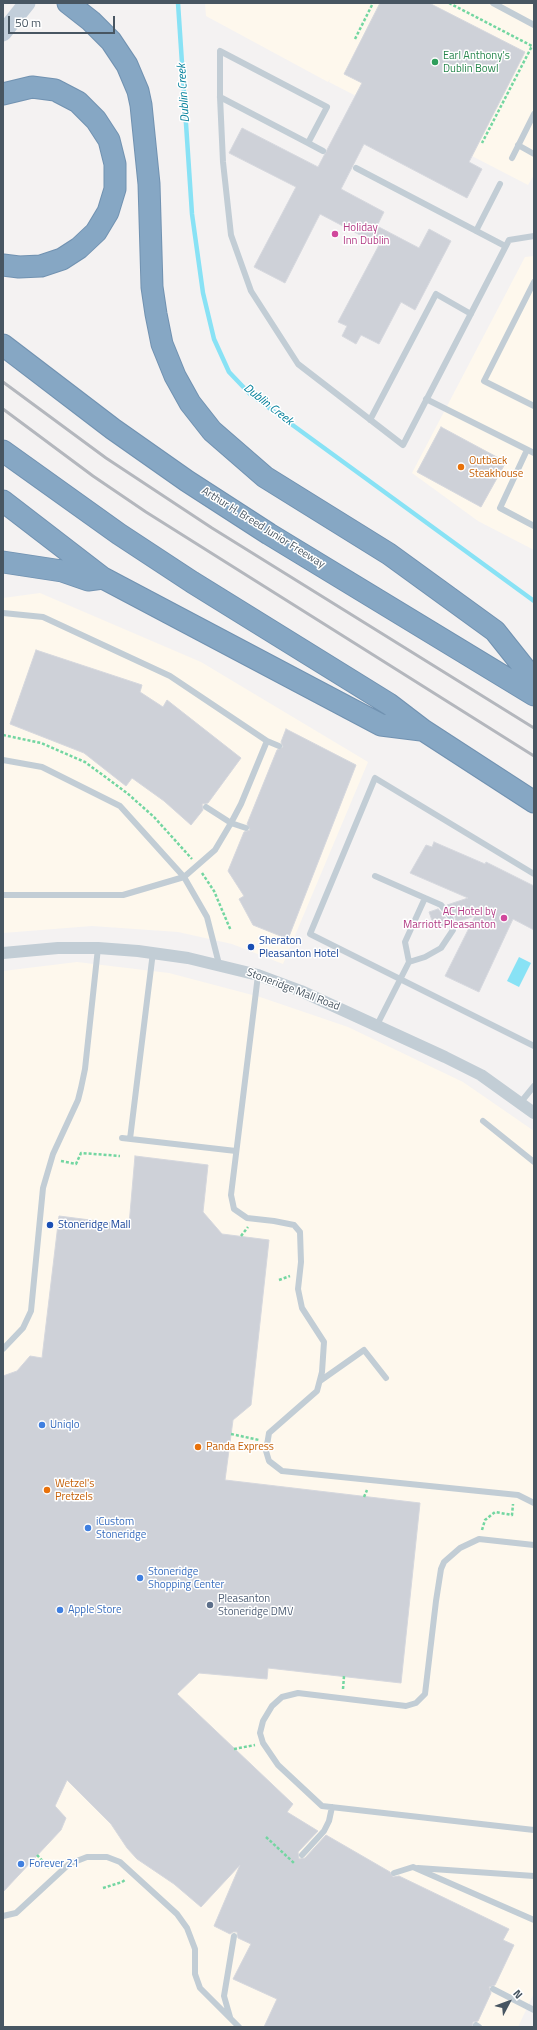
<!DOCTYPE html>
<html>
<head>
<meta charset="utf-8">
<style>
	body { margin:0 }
	#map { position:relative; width:537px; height:2030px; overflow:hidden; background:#f4f2f2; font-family:"Titillium Web",sans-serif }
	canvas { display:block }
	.frame { position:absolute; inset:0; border:4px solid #485662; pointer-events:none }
	.north { position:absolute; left:489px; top:1982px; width:40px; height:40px; -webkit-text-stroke:3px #fff; paint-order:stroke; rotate:49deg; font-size:11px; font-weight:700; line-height:16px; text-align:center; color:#485662 }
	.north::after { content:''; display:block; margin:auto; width:14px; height:18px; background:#485662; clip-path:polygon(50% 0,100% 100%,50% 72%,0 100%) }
	.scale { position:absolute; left:8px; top:16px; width:107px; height:18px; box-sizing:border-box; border:2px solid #485662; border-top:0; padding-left:5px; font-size:12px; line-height:14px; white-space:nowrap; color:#485662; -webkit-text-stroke:3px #fff; paint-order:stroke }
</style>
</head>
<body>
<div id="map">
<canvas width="537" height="2030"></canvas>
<div class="frame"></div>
<div class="north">N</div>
<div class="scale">50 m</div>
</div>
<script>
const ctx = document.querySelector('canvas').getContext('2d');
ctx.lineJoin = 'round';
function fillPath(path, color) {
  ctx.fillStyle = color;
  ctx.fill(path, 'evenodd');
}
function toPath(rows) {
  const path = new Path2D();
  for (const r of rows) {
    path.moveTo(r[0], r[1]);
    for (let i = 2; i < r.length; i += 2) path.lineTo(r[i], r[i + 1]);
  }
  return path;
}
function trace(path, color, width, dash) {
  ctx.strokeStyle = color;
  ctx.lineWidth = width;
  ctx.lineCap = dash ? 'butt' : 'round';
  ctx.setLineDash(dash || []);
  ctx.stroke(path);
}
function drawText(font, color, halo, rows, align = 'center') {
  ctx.font = font + ' "Titillium Web",sans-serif';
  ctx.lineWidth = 3;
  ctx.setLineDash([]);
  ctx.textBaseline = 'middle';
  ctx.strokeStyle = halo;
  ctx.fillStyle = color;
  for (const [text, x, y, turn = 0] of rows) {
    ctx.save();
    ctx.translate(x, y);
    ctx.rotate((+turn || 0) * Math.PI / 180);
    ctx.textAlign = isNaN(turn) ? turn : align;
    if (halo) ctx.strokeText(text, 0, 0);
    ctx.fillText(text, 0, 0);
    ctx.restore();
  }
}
fillPath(toPath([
	[205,3,534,3,534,175,528,185,329,82,330,79,328,82,206,16],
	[534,256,534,550,478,521,412,473,525,257],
	[40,593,201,662,368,762,283,964,232,944,178,932,92,926,3,933,3,598],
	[77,962,169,973,260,997,348,1027,463,1082,534,1131,534,1993,518,2027,3,2027,3,971]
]), '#fef8ed');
fillPath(toPath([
	[519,957,531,963,519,987,507,981]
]), '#88e2f5');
trace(toPath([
	[178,3,192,214,203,293,214,339,229,372,250,394,534,601]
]), '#88e2f5', 4.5);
const building = toPath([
	[380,3,429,3,525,52,469,162,482,169,467,198,364,144,341,189,384,212,377,226,419,248,429,229,451,241,415,310,401,302,379,344,361,335,356,344,342,336,347,326,338,322,379,245,320,214,285,283,254,267,296,187,229,153,242,128,318,167,362,83,344,74,380,3],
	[441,427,506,462,481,507,417,472,441,427],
	[36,650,142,685,140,692,163,707,167,700,241,758,208,803,202,804,203,810,191,825,164,801,132,778,126,786,84,753,10,724,36,650],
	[286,729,356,765,288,939,253,925,239,899,244,896,228,871,244,832,250,830,247,824,277,750,283,747,281,742,286,729],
	[434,842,485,864,486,862,534,886,534,930,513,919,479,992,445,976,475,916,456,922,454,913,447,905,468,898,410,873,426,845,432,847,434,842],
	[438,909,446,918,447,925,435,929,429,912,438,909],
	[135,1156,208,1165,203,1212,222,1234,269,1240,251,1405,233,1420,225,1480,420,1503,401,1683,268,1668,267,1679,199,1673,177,1694,293,1804,287,1812,318,1831,298,1852,299,1859,305,1858,326,1835,390,1872,393,1877,399,1876,509,1929,503,1940,514,1945,495,1985,489,1987,491,1993,478,2021,473,2022,472,2027,264,2027,277,1999,233,1979,251,1944,238,1938,237,1932,233,1932,230,1934,214,1926,240,1865,201,1907,174,1884,137,1859,127,1848,111,1824,67,1780,55,1806,66,1818,61,1830,3,1892,3,1376,17,1371,30,1356,42,1358,59,1216,129,1225,135,1156]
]);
fillPath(building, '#ced1d8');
trace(building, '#d6d8de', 1);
const highway = toPath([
	[68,3,91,21,111,41,127,65,138,91,141,105,149,184,152,287,156,314,162,344,175,376,190,403,212,431,265,477,389,554,495,631,534,680],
	[3,94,32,87,55,90,78,102,96,120,109,140,115,164,115,189,108,212,96,232,79,248,62,259,41,266,19,267,3,265],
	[3,345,113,429,187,481,269,534,534,695],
	[3,451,119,534,192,582,389,704,423,730,534,802],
	[3,501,103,578,381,725,421,730],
	[3,562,62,571,88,580,103,578]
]);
trace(highway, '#7192b1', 23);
trace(toPath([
	[449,3,532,46,482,143],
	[355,39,373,3],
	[3,735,41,743,85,762,127,793,154,817,192,859],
	[202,873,214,891,231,931],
	[61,1161,76,1164,81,1153,120,1156],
	[241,1236,248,1227],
	[279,1280,290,1276],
	[231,1434,259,1440],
	[364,1497,367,1490],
	[482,1530,485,1520,495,1512,512,1515,513,1504],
	[343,1689,344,1676],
	[234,1749,255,1745],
	[266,1837,294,1863],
	[37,1855,50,1869],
	[103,1888,122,1882,125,1880]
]), '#73d6a1', 2.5, [3, 2]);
trace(toPath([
	[493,3,534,25],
	[220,97,308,143,327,107,220,51,220,97,223,162,231,235,251,291,298,364,403,445,509,240,534,236],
	[308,143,323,151],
	[518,145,534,154],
	[512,158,534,114],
	[356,168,505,246],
	[476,231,500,184],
	[534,282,484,381,534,406],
	[426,399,534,453],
	[370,420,436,294,471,314],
	[527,450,500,508,534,526],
	[3,613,43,617,170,676,267,741],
	[3,760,42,767,120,806,184,877,123,895,3,895],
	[206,807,231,823,246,828],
	[534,874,375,778,310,934,534,1046],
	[375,876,425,898],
	[219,964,207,917,184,877,215,850,231,823,241,804,267,741,279,746],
	[258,975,231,1195,234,1209,247,1218,274,1221,294,1225,300,1232,301,1262,298,1289,302,1308,324,1342,322,1372,317,1391,269,1433,266,1451,269,1461,282,1471,518,1495,534,1503],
	[377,1025,409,962,425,957,441,948,453,930,450,916,441,905,425,898,405,942,409,962],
	[521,1102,534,1086],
	[483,1121,534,1162],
	[122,1138,236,1151],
	[130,1139,153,952],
	[3,1349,23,1328,31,1311,43,1188,53,1154,78,1100,81,1088,85,1069,98,948],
	[320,1381,364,1350,386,1378],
	[534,1545,479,1539,460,1548,444,1562,441,1569,436,1601,425,1694,416,1703,406,1706,298,1693,282,1697,272,1706,263,1721,260,1733,263,1743,278,1765,322,1806,534,1830],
	[302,1855,324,1831,329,1821,332,1807],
	[418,1868,534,1876],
	[394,1873,413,1867,534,1920],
	[3,1916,16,1913,69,1864,87,1857,107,1857,120,1862,177,1914,187,1928,195,1949,195,1974,200,1988,239,2027],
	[493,1989,534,2010],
	[230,2017,224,1996,234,1936],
	[476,2025,479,2027]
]), '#c2cdd5', 6);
trace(toPath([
	[3,953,58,948,98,948,138,951,188,958,258,975,301,991,445,1057,481,1075,534,1113]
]), '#c2cdd5', 12);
trace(toPath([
	[3,33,27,3]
]), '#c2ceda', 17);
trace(highway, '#86a7c4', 21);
trace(toPath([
	[3,382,106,458,212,528,534,728],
	[3,409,93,476,146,512,534,756]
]), '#b4b7bd', 3);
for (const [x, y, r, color] of [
	[435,62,4,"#2e9e5b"],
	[335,234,4,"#d1479c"],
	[461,467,4,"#e8710a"],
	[504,918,4,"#d1479c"],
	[251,947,4,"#1a4fb4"],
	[50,1225,4,"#1a4fb4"],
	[42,1425,4,"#3f7fe0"],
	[198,1447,4,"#e8710a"],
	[47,1490,4,"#e8710a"],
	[88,1528,4,"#3f7fe0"],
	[140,1578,4,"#3f7fe0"],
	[210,1605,4,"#5c6f8a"],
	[60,1610,4,"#3f7fe0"],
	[21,1864,4,"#3f7fe0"]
]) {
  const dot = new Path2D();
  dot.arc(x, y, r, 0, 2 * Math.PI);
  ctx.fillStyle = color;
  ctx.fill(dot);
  trace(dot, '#fff', 1.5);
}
drawText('11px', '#27864d', '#fff', [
	["Earl Anthony's",443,56],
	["Dublin Bowl",443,69]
], 'left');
drawText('11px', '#b23c85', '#fff', [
	["Holiday",343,228],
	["Inn Dublin",343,241],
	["AC Hotel by",496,912,"right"],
	["Marriott Pleasanton",496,925,"right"]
], 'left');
drawText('11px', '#c56008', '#fff', [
	["Outback",469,461],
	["Steakhouse",469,474],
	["Panda Express",206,1447],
	["Wetzel's",55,1484],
	["Pretzels",55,1497]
], 'left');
drawText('11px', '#485662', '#fff', [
	["Arthur H. Breed Junior Freeway",263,528,32],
	["Stoneridge Mall Road",293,990,21]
]);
drawText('11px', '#164399', '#fff', [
	["Sheraton",259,941],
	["Pleasanton Hotel",259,954],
	["Stoneridge Mall",58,1225]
], 'left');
drawText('11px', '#366cbe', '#fff', [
	["Uniqlo",50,1425],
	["iCustom",96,1522],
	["Stoneridge",96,1535],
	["Stoneridge",148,1572],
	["Shopping Center",148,1585],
	["Apple Store",68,1610],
	["Forever 21",29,1864]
], 'left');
drawText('11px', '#4e5e75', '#fff', [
	["Pleasanton",218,1599],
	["Stoneridge DMV",218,1612]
], 'left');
drawText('italic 12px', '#03809b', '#fff', [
	["Dublin Creek",184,93,-94],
	["Dublin Creek",268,405,38]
]);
</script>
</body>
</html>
